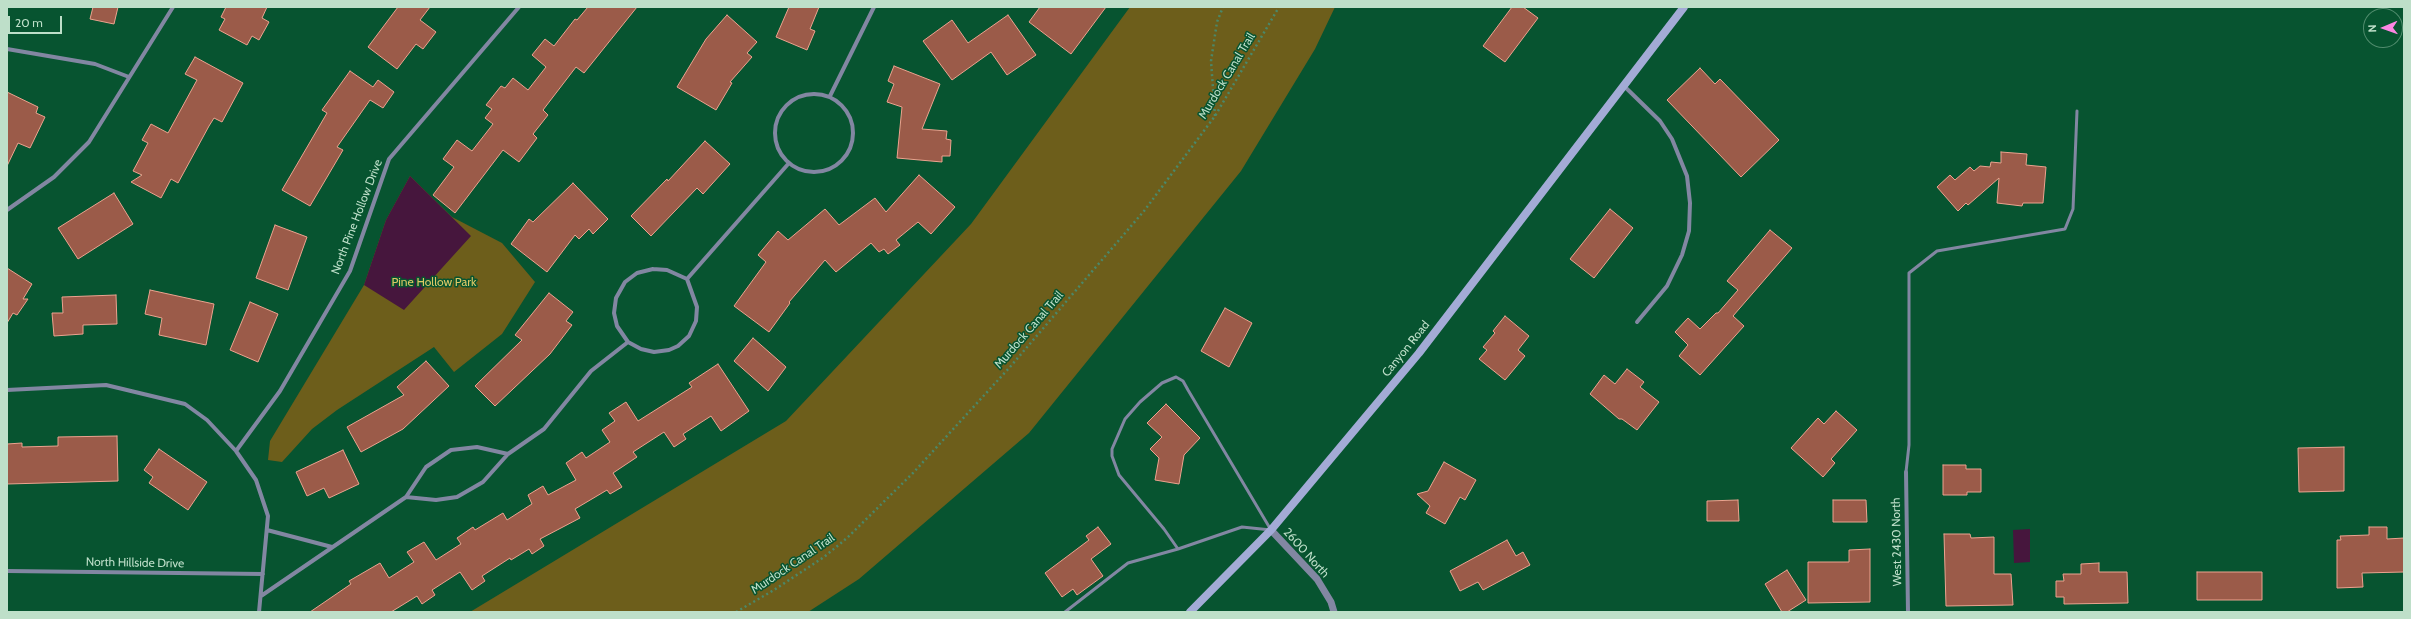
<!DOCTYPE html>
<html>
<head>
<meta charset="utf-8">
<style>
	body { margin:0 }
	#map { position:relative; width:2411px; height:619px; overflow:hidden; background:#075430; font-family:Cabin,sans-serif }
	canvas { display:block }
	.frame { position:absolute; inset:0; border:8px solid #bedfc9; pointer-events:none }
	.north { position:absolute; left:2363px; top:8px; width:40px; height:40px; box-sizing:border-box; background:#075430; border:1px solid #508c6d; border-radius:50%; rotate:268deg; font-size:11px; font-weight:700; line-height:16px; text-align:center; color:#bedfc9 }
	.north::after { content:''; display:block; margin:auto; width:14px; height:18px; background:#fc86e3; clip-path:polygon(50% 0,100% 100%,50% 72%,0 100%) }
	.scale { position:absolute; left:8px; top:16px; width:54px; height:18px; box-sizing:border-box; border:2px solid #bedfc9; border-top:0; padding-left:5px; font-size:12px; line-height:14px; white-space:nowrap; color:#bedfc9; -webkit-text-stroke:3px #075430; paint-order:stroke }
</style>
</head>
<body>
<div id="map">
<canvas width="2411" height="619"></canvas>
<div class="frame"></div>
<div class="north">N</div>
<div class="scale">20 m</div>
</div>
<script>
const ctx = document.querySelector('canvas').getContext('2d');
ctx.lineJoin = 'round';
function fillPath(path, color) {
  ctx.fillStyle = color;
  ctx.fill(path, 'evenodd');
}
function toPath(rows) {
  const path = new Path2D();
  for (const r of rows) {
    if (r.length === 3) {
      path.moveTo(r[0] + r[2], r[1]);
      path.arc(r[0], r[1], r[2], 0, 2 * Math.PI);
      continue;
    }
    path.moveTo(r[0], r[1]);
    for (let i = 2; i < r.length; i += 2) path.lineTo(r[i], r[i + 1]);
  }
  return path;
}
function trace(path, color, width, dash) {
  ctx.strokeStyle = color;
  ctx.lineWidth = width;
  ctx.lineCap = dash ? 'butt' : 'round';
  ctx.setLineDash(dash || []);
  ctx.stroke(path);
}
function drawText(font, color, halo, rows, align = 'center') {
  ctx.font = font + ' Cabin,sans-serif';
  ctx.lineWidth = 3;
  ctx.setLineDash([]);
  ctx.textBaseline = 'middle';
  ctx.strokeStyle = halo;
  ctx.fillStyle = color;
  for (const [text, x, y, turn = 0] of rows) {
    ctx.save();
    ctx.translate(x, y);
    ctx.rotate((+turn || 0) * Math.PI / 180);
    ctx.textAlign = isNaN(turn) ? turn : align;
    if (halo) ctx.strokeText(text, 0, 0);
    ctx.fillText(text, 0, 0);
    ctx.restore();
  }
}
fillPath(toPath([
	[1130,7,1335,7,1315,49,1241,171,1029,433,859,579,808,612,470,612,786,421,971,224],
	[410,176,452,217,502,243,535,282,502,334,454,372,434,347,337,410,312,429,282,462,268,460,270,441,364,285,386,220]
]), '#6d5e1b');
fillPath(toPath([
	[410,176,471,236,404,310,364,285,386,220],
	[2030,529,2030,562,2014,563,2013,530]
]), '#46163d');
const building = toPath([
	[93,7,118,7,114,24,90,19,93,7],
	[226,7,267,7,262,18,269,22,259,40,252,36,247,45,219,30,225,19,221,17,226,7],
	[398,7,430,7,420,20,436,32,423,49,416,44,397,69,368,47,398,7],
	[588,7,637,7,584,73,576,67,543,110,548,115,533,134,537,138,519,162,503,150,455,213,433,195,454,167,443,159,457,140,472,151,493,124,485,118,492,109,486,105,501,86,505,88,513,78,528,90,546,67,532,55,545,39,554,46,575,19,577,20,588,7],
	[789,7,819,7,810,29,815,31,807,50,776,37,789,7],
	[1040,7,1106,7,1071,54,1029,22,1040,7],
	[1512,7,1523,7,1538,18,1505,62,1483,46,1512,7],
	[727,15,757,42,747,53,752,57,730,82,732,83,716,110,677,87,706,39,727,15],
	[1008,15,1036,55,1007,75,991,52,952,80,923,41,952,20,968,43,1008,15],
	[195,57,243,83,222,122,214,118,209,126,178,183,171,179,161,198,131,182,142,175,133,171,148,143,142,140,151,124,168,133,197,80,185,74,195,57],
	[894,66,940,84,922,129,947,131,946,139,951,140,950,156,942,156,942,162,897,158,902,107,887,102,894,84,888,81,894,66],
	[1700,68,1715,84,1720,79,1779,140,1741,177,1667,100,1700,68],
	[350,71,373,87,378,80,394,92,383,108,370,100,337,147,343,150,310,206,282,190,327,113,322,110,350,71],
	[7,92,38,107,36,113,45,117,30,148,18,143,7,166,7,92],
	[705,141,730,164,703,194,697,188,651,236,631,216,667,179,668,181,705,141],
	[2001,152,2027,154,2026,165,2046,167,2043,203,2023,203,2022,206,1997,203,1999,178,1968,205,1966,203,1958,211,1937,187,1950,175,1955,180,1970,167,1974,171,1980,166,1990,167,1991,162,2001,163,2001,152],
	[919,175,955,207,931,234,918,222,896,240,900,245,888,254,884,249,879,252,871,243,836,272,825,260,789,302,790,303,769,332,734,306,766,262,758,255,778,231,788,240,825,209,839,225,875,198,886,212,919,175],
	[573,183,608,219,593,234,589,229,579,239,575,235,547,272,511,244,529,219,533,222,573,183],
	[114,193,133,224,78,259,58,228,114,193],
	[1610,209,1633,228,1594,278,1570,259,1610,209],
	[275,225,307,237,288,290,256,278,275,225],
	[1770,230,1792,248,1733,316,1744,326,1700,375,1679,356,1688,345,1675,332,1688,318,1700,329,1716,313,1718,313,1738,290,1727,281,1770,230],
	[7,268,32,284,23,299,28,299,17,315,13,313,7,323,7,268],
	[150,290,214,304,206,345,159,335,162,318,145,314,150,290],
	[549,293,573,312,566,321,572,325,550,354,495,406,475,386,522,340,515,335,549,293],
	[116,295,117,324,83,325,83,334,54,336,52,313,63,313,62,297,116,295],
	[250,302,278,314,258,362,230,350,250,302],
	[1225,308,1252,323,1229,367,1201,351,1225,308],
	[1505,316,1529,336,1518,350,1525,356,1505,380,1479,359,1487,350,1483,347,1495,333,1493,331,1505,316],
	[753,338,786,367,768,391,734,361,753,338],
	[426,361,449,386,403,429,361,452,347,427,404,395,397,387,426,361],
	[718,364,749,411,721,431,711,416,683,434,686,439,674,447,664,432,633,452,637,457,613,473,622,487,610,494,607,490,575,509,580,518,540,539,544,546,532,554,529,549,511,560,510,558,482,576,485,581,472,590,460,572,432,590,435,595,422,604,417,596,391,612,310,612,351,584,349,581,380,563,389,578,414,562,407,552,424,542,436,560,461,544,457,538,473,527,475,530,503,513,507,520,532,504,528,495,543,486,548,495,576,480,566,463,582,452,586,458,610,442,602,430,615,421,609,413,626,402,638,421,692,387,689,383,718,364],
	[1627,369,1644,382,1640,387,1659,402,1637,430,1622,419,1619,419,1590,394,1604,375,1615,384,1627,369],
	[1166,404,1200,438,1184,455,1179,484,1155,480,1159,458,1150,449,1162,437,1147,423,1166,404],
	[1836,411,1857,430,1831,459,1835,463,1823,477,1791,448,1818,418,1824,424,1836,411],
	[117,436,118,481,7,484,7,444,22,443,22,447,58,446,58,437,117,436],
	[2344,447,2344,491,2299,492,2298,448,2344,447],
	[159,449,207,482,188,510,149,483,153,477,144,470,159,449],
	[343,450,359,484,329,498,324,488,307,496,296,472,343,450],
	[1444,462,1476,480,1465,500,1460,497,1445,524,1426,513,1430,506,1417,494,1428,491,1444,462],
	[1943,465,1966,465,1966,469,1981,469,1981,492,1967,492,1967,495,1943,495,1943,465],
	[1738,500,1739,521,1707,521,1707,501,1738,500],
	[1833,500,1866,500,1867,522,1833,522,1833,500],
	[1098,527,1111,544,1091,559,1103,576,1077,595,1073,589,1062,597,1045,573,1089,540,1086,536,1098,527],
	[2369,527,2387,527,2387,539,2404,538,2404,572,2362,573,2363,587,2337,588,2337,540,2341,540,2340,536,2369,535,2369,527],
	[1944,534,1970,534,1971,538,1994,537,1994,574,2011,574,2013,605,1946,606,1944,534],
	[1507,540,1516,556,1523,552,1530,565,1483,590,1478,582,1460,591,1450,571,1507,540],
	[1870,549,1870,602,1808,603,1808,562,1849,562,1849,550,1870,549],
	[2099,563,2099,572,2127,572,2128,603,2064,604,2064,597,2056,597,2056,581,2064,581,2063,574,2081,574,2081,564,2099,563],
	[1787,570,1806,600,1787,612,1782,612,1765,584,1787,570],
	[2197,572,2262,572,2262,600,2197,600,2197,572]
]);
fillPath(building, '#9b5b49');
trace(building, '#eca38f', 1);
trace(toPath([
	[1215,116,1211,61,1217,22,1223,7],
	[736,612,774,590,824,557,847,538,913,473,1010,367,1144,211,1215,116,1279,7]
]), '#4b8869', 2.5, [2, 3]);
trace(toPath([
	[1176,377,1183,381,1188,390,1271,530,1242,527,1178,549,1164,529,1119,475,1112,456,1112,449,1125,419,1140,402,1162,383,1176,377],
	[1906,472,1909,445,1909,273,1937,251,2065,229,2073,209,2077,111],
	[1065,612,1128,563,1178,549]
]), '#8287a2', 3);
trace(toPath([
	[7,49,95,64,129,77],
	[1624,86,1660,121,1672,139,1687,176,1690,203,1689,231,1682,255,1667,286,1637,322],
	[814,133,39],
	[830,96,874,7],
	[7,210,54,177,89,142,173,7],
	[653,269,667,270,687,279,697,307,696,321,689,336,678,346,669,350,654,352,641,349,628,342,617,326,614,313,616,298,625,282,637,273,653,269],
	[687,279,789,163],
	[7,390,106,385,185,404,207,420,236,451,256,480,268,516,259,612],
	[236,451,280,391,350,271,389,159,519,7],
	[1906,472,1908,612],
	[406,497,436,500,457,497,483,482,508,454,544,429,591,371,628,342],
	[267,530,332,547],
	[7,571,263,574],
	[261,596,406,497,426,467,451,450,477,447,508,454]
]), '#8287a2', 4);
trace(toPath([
	[1271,530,1317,579,1331,602,1334,612]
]), '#8287a2', 7);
trace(toPath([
	[1190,612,1271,530,1419,353,1684,7]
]), '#a3abd6', 8);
drawText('12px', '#bedfc9', '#075430', [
	["Murdock Canal Trail",1227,76,-59],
	["North Pine Hollow Drive",357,217,-69],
	["Murdock Canal Trail",1029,330,-49],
	["Canyon Road",1406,349,-51],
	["West 2430 North",1897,542,-91],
	["2600 North",1306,553,48],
	["North Hillside Drive",135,563,1],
	["Murdock Canal Trail",793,564,-34]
]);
drawText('12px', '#dec766', '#075430', [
	["Pine Hollow Park",434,282]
]);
</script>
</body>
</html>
